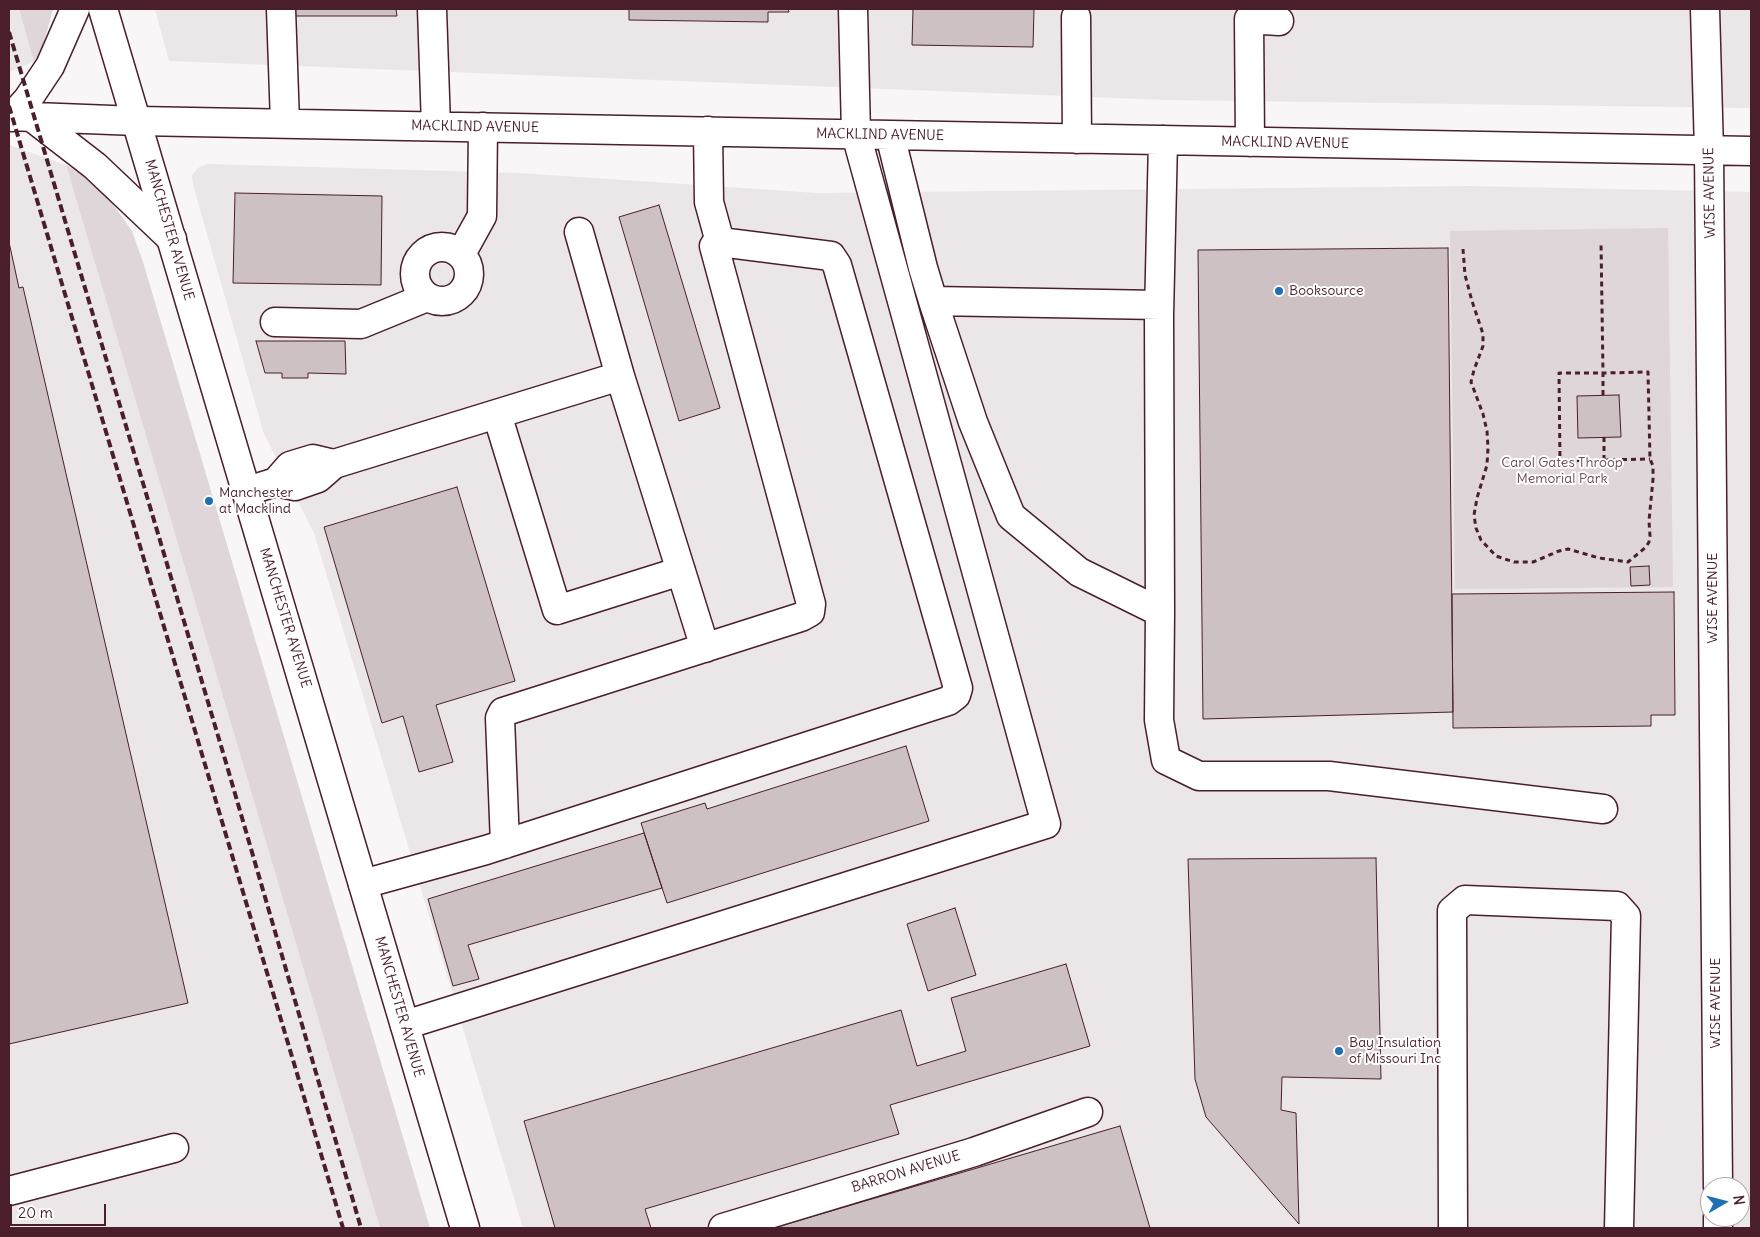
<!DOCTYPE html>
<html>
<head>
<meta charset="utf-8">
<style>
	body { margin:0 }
	#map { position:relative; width:1760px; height:1237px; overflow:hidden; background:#f8f6f7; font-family:Delius,sans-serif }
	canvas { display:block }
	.frame { position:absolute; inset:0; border:10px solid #4a1f2b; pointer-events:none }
	.north { position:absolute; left:1700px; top:1177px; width:50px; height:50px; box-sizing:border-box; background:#fff; border:1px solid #b7a5aa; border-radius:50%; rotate:82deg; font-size:14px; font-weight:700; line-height:20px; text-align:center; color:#4a1f2b }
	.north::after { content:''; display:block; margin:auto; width:18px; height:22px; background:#1f6fb2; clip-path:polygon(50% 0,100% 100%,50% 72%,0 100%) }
	.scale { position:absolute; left:10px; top:1204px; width:96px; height:22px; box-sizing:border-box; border:2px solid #4a1f2b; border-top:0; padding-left:6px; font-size:15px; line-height:18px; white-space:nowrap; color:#4a1f2b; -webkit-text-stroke:4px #fff; paint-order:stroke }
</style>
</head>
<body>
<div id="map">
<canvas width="1760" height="1237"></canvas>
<div class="frame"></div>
<div class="north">N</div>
<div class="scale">20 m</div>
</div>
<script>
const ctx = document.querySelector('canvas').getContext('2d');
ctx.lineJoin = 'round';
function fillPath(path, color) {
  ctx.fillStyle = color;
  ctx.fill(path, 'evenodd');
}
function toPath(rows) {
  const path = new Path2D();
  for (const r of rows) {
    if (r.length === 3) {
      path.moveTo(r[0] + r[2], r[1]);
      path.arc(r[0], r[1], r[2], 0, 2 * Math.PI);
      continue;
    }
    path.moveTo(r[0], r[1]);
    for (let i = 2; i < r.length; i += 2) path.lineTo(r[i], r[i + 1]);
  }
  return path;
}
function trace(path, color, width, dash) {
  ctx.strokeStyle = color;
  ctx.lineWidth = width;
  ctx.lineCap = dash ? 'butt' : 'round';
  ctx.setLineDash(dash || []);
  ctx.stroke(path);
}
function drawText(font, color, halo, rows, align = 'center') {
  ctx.font = font + ' Delius,sans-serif';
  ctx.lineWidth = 4;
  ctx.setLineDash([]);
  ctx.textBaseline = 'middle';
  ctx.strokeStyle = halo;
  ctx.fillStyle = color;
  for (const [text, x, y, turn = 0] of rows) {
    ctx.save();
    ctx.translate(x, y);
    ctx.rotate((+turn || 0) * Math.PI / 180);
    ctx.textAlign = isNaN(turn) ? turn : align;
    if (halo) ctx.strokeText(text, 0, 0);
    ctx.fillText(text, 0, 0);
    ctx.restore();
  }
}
fillPath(toPath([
	[9,9,19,9,34,62,9,72],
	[155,9,1751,9,1751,108,1168,100,169,61],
	[9,145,66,165,380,1228,9,1228],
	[207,164,519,173,817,193,1470,186,1751,192,1751,1228,523,1228,314,533,264,434,193,185,192,175,198,168],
	[1710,1187,1740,1187,1740,1217,1710,1217]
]), '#ebe6e8');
fillPath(toPath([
	[19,9,53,9,43,46,34,62],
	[66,165,89,179,112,203,132,231,143,262,430,1228,380,1228],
	[1668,228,1673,587,1455,589,1450,231]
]), '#ded6d9');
const building = toPath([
	[294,9,396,9,397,16,294,16,294,9],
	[629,9,788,9,789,12,768,12,768,22,629,20,629,9],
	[913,9,1034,9,1033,47,912,45,913,9],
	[235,193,382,196,381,285,233,283,235,193],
	[659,205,720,408,679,421,619,217,659,205],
	[9,242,19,288,23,287,188,1003,9,1044,9,242],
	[1448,248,1453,712,1203,719,1198,250,1448,248],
	[256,341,345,341,346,374,308,373,308,378,282,378,282,373,265,373,256,341],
	[1619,395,1621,437,1578,438,1577,396,1619,395],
	[457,487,515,681,436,705,453,762,419,772,403,716,382,723,324,527,457,487],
	[1649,566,1650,585,1631,586,1630,567,1649,566],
	[1674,592,1675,715,1651,715,1651,726,1453,728,1452,594,1674,592],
	[906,746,929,821,667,903,641,823,705,803,707,809,906,746],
	[644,833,662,888,468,945,479,979,453,986,428,899,644,833],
	[1376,858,1381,1079,1282,1077,1281,1110,1296,1113,1299,1224,1206,1117,1195,1079,1188,859,1376,858],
	[955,908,976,975,928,991,907,924,955,908],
	[1066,964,1090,1046,890,1105,899,1134,645,1209,651,1228,555,1228,524,1121,901,1010,917,1066,966,1051,951,998,1066,964],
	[1120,1126,1150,1228,773,1228,1120,1126]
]);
fillPath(building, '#cdc1c4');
trace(building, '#4a1f2b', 1);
const minor = toPath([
	[281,9,285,123],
	[432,9,436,126],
	[1705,9,1709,151,1718,1187],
	[1076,17,1077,139],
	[9,116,137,121,1751,151],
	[12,117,28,99,50,66,75,9],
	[33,118,95,166,172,239],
	[708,131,709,202,720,242],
	[890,135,923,268,933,301,973,422,1011,516,1079,572,1160,612],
	[1163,140,1159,316,1160,612,1159,720,1166,760,1199,776,1329,776,1603,809],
	[1250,142,1249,19,1279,21],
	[442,274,27],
	[461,254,482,216,483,127],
	[933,301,1159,305],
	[275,322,361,324,427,297],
	[620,376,705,648],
	[497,414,557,610,681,571],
	[334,464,620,376,579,232],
	[247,491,276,482,295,486,318,478,334,464,313,459,290,466,276,482],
	[363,884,486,850,948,701,956,695,958,688,837,265,831,256,720,242,714,246,811,604,810,612,801,617,503,712,500,718,505,844],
	[405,1025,1046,824,856,134,853,9],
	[9,1191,174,1148],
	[1718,1217,1718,1228],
	[723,1228,974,1152,1088,1112],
	[1453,1228,1452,911,1465,900,1617,906,1626,916,1619,1228]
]);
const major = toPath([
	[103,9,465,1228]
]);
trace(minor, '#4a1f2b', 31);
trace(major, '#4a1f2b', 31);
trace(toPath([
	[1463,249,1465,275,1472,301,1483,334,1483,346,1474,370,1471,382,1483,414,1487,431,1488,448,1487,465,1477,498,1474,515,1476,528,1481,540,1496,556,1514,562,1533,562,1559,551,1568,549,1599,558,1628,562,1646,547,1649,542,1650,536,1649,521,1653,479,1653,466,1650,459,1648,372,1603,373,1601,242],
	[1603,395,1603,373,1559,373,1560,461,1650,459],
	[1604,437,1604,460]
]), '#4a1f2b', 3, [5, 4]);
trace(minor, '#fff', 28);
trace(major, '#fff', 28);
trace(toPath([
	[9,32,227,766,361,1228],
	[9,106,343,1228]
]), '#4a1f2b', 4, [8, 4]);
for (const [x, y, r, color] of [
	[1279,291,5,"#1f6fb2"],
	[209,501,5,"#1f6fb2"],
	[1339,1051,5,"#1f6fb2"]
]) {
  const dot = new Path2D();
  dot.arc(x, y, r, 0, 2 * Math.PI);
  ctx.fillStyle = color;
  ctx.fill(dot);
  trace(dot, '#fff', 2);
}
drawText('14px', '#4a1f2b', '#fff', [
	["MACKLIND AVENUE",475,127,1],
	["MACKLIND AVENUE",880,135,1],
	["MACKLIND AVENUE",1285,143,1],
	["WISE AVENUE",1710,193,-91],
	["MANCHESTER AVENUE",169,230,74],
	["WISE AVENUE",1713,598,-90],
	["MANCHESTER AVENUE",285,618,73],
	["WISE AVENUE",1716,1003,-90],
	["MANCHESTER AVENUE",399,1007,74],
	["BARRON AVENUE",906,1172,-17]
]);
drawText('14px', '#4a1f2b', '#fff', [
	["Booksource",1289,291],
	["Manchester",219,493],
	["at Macklind",219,509],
	["Bay Insulation",1349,1043],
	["of Missouri Inc",1349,1059]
], 'left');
drawText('14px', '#6f4d56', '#fff', [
	["Carol Gates Throop",1562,463],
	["Memorial Park",1562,479]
]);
</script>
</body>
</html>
